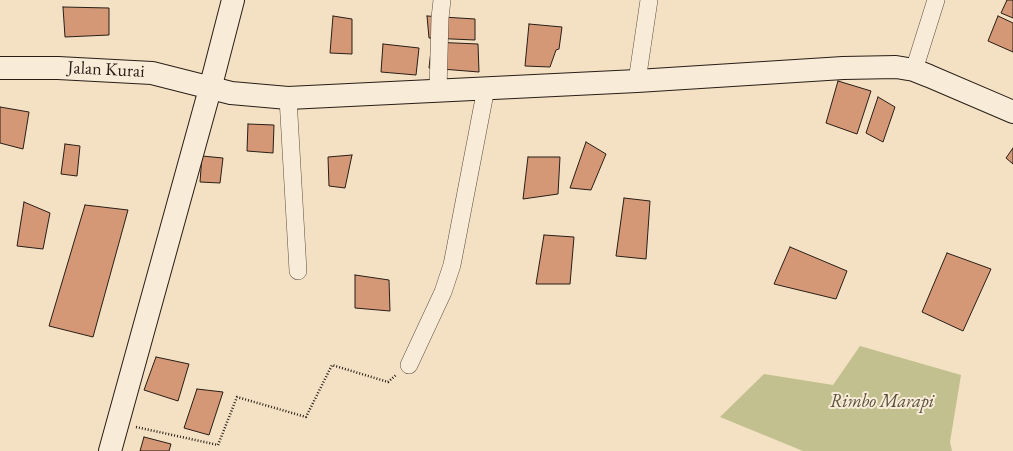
<!DOCTYPE html>
<html>
<head>
<meta charset="utf-8">
<style>
	body { margin:0 }
	canvas { display:block; background:#f4e0c2 }
</style>
</head>
<body>
<canvas width="1013" height="451"></canvas>
<script>
const ctx = document.querySelector('canvas').getContext('2d');
ctx.lineJoin = 'round';
function fillPath(path, color) {
  ctx.fillStyle = color;
  ctx.fill(path, 'evenodd');
}
function toPath(rows) {
  const path = new Path2D();
  for (const r of rows) {
    path.moveTo(r[0], r[1]);
    for (let i = 2; i < r.length; i += 2) path.lineTo(r[i], r[i + 1]);
  }
  return path;
}
function trace(path, color, width, dash) {
  ctx.strokeStyle = color;
  ctx.lineWidth = width;
  ctx.lineCap = dash ? 'butt' : 'round';
  ctx.setLineDash(dash || []);
  ctx.stroke(path);
}
function drawText(font, color, halo, rows, align = 'center') {
  ctx.font = font + ' "EB Garamond",serif';
  ctx.lineWidth = 4;
  ctx.setLineDash([]);
  ctx.textBaseline = 'middle';
  ctx.strokeStyle = halo;
  ctx.fillStyle = color;
  for (const [text, x, y, turn = 0] of rows) {
    ctx.save();
    ctx.translate(x, y);
    ctx.rotate((+turn || 0) * Math.PI / 180);
    ctx.textAlign = isNaN(turn) ? turn : align;
    if (halo) ctx.strokeText(text, 0, 0);
    ctx.fillText(text, 0, 0);
    ctx.restore();
  }
}
fillPath(toPath([
	[860,346,961,375,950,442,952,451,803,451,720,417,764,374,833,385]
]), '#c2c08e');
const building = toPath([
	[1007,0,1013,0,1013,18,1001,13,1007,0],
	[63,7,109,8,109,35,65,37,63,7],
	[333,16,352,19,352,54,330,53,333,16],
	[427,16,475,19,475,40,429,38,427,16],
	[998,16,1013,23,1013,52,988,41,998,16],
	[529,24,562,27,559,49,556,50,550,67,525,66,529,24],
	[432,42,478,44,479,72,429,68,432,42],
	[383,44,419,48,416,75,381,72,383,44],
	[838,81,871,91,857,134,826,123,838,81],
	[878,97,895,107,883,142,866,133,878,97],
	[0,107,29,112,23,149,0,143,0,107],
	[248,124,274,125,273,153,247,151,248,124],
	[586,142,606,154,591,190,570,188,586,142],
	[65,144,80,146,77,176,61,174,65,144],
	[1013,148,1013,164,1006,158,1013,148],
	[352,155,345,188,329,186,328,157,352,155],
	[202,156,223,158,220,183,200,182,202,156],
	[528,157,560,157,558,194,523,199,528,157],
	[624,198,650,201,646,259,616,256,624,198],
	[24,202,50,213,43,249,17,246,24,202],
	[85,205,128,210,93,337,49,326,85,205],
	[544,235,574,237,570,284,536,284,544,235],
	[790,247,847,271,836,299,774,284,790,247],
	[947,253,991,269,963,331,922,312,947,253],
	[355,275,389,280,390,311,355,308,355,275],
	[156,357,189,364,178,401,144,390,156,357],
	[197,389,223,392,209,435,184,428,197,389],
	[144,437,171,444,169,451,140,451,144,437]
]);
fillPath(building, '#d49877');
trace(building, '#281e17', 1);
const street = toPath([
	[914,70,936,0],
	[637,81,649,0],
	[438,90,440,18,442,0],
	[288,98,298,271],
	[409,365,443,292,452,265,486,88]
]);
const secondary = toPath([
	[0,68,58,68,152,73,231,93,288,98,637,81,843,68,896,67,914,70,929,76,1013,112],
	[110,451,210,89,233,0]
]);
trace(street, '#5b4e42', 18);
trace(secondary, '#281e17', 24);
trace(toPath([
	[136,427,218,445,237,397,306,417,332,365,388,382,396,375]
]), '#281e17', 2.5, [1, 2]);
trace(street, '#f8ebd7', 17);
trace(secondary, '#f8ebd7', 22);
drawText('18px', '#281e17', '#f8ebd7', [
	["Jalan Kurai",106,70,3]
]);
drawText('italic 18px', '#564f3b', '#f8ebd7', [
	["Rimbo Marapi",882,402]
]);
</script>
</body>
</html>
